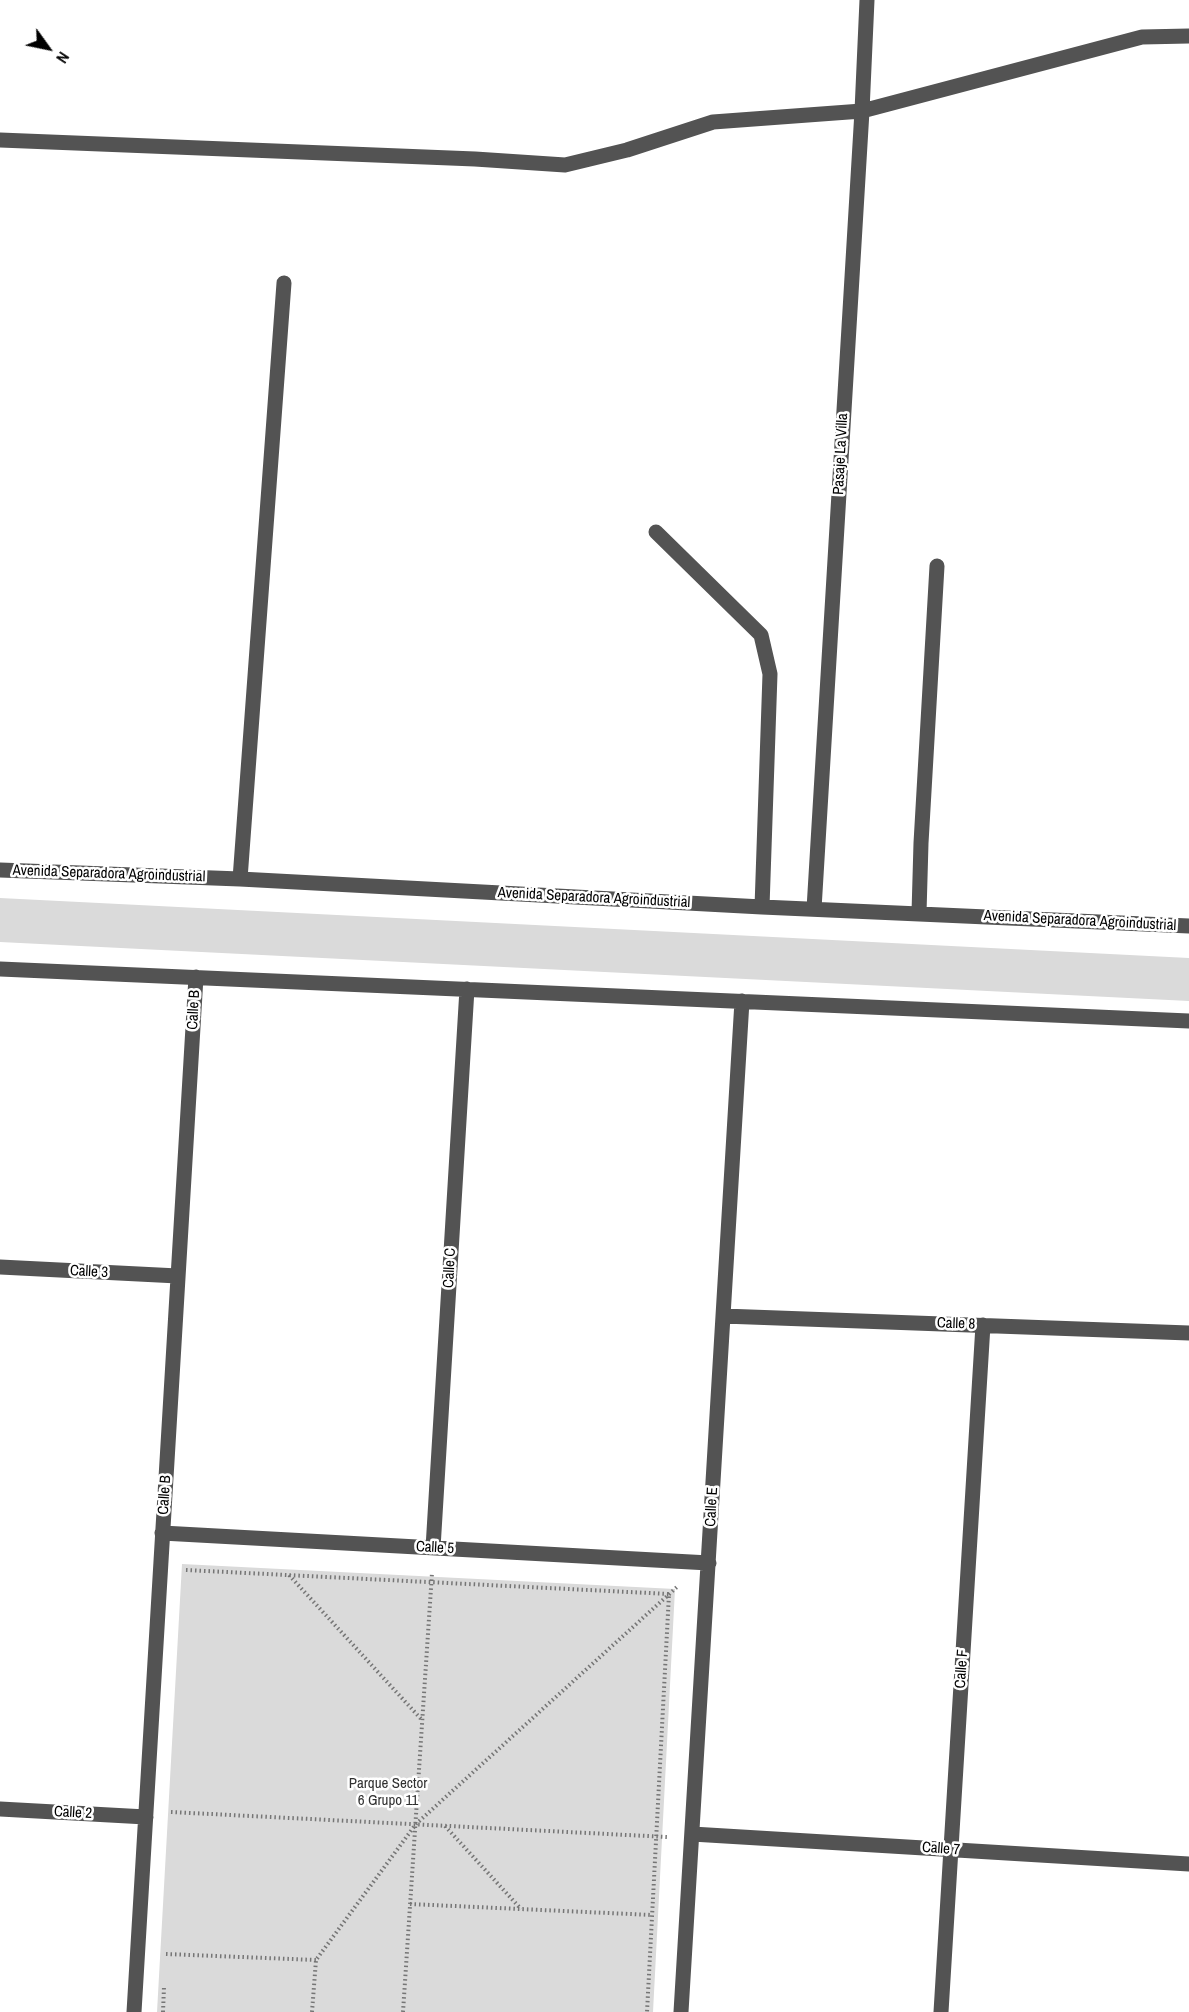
<!DOCTYPE html>
<html>
<head>
<meta charset="utf-8">
<style>
	body { margin:0 }
	#map { position:relative; width:1189px; height:2012px; overflow:hidden; background:#fff; font-family:"Archivo Narrow",sans-serif }
	canvas { display:block }
	.north { position:absolute; left:18px; top:18px; width:60px; height:60px; -webkit-text-stroke:4px #fff; paint-order:stroke; rotate:123deg; font-size:16px; font-weight:700; line-height:24px; text-align:center; color:#000 }
	.north::after { content:''; display:block; margin:auto; width:21px; height:27px; background:#000; clip-path:polygon(50% 0,100% 100%,50% 72%,0 100%) }
</style>
</head>
<body>
<div id="map">
<canvas width="1189" height="2012"></canvas>
<div class="north">N</div>
</div>
<script>
const ctx = document.querySelector('canvas').getContext('2d');
ctx.lineJoin = 'round';
function fillPath(path, color) {
  ctx.fillStyle = color;
  ctx.fill(path, 'evenodd');
}
function toPath(rows) {
  const path = new Path2D();
  for (const r of rows) {
    path.moveTo(r[0], r[1]);
    for (let i = 2; i < r.length; i += 2) path.lineTo(r[i], r[i + 1]);
  }
  return path;
}
function trace(path, color, width, dash) {
  ctx.strokeStyle = color;
  ctx.lineWidth = width;
  ctx.lineCap = dash ? 'butt' : 'round';
  ctx.setLineDash(dash || []);
  ctx.stroke(path);
}
function drawText(font, color, halo, rows, align = 'center') {
  ctx.font = font + ' "Archivo Narrow",sans-serif';
  ctx.lineWidth = 5;
  ctx.setLineDash([]);
  ctx.textBaseline = 'middle';
  ctx.strokeStyle = halo;
  ctx.fillStyle = color;
  for (const [text, x, y, turn = 0] of rows) {
    ctx.save();
    ctx.translate(x, y);
    ctx.rotate((+turn || 0) * Math.PI / 180);
    ctx.textAlign = isNaN(turn) ? turn : align;
    if (halo) ctx.strokeText(text, 0, 0);
    ctx.fillText(text, 0, 0);
    ctx.restore();
  }
}
fillPath(toPath([
	[0,898,1189,958,1189,1001,0,942],
	[182,1564,675,1589,653,2012,157,2012]
]), '#dadada');
trace(toPath([
	[186,1570,669,1594,647,2012],
	[289,1575,422,1720],
	[171,1812,667,1837],
	[445,1826,521,1909],
	[410,1904,652,1915],
	[166,1954,316,1960],
	[163,2012,164,1987],
	[312,2012,316,1960,416,1824,677,1587],
	[403,2012,432,1573]
]), '#757575', 4, [1.5, 3]);
trace(toPath([
	[0,140,475,159,565,165,627,150,713,122,862,111,1142,37,1189,36],
	[656,532,761,635,770,674,762,907],
	[0,870,240,879,762,907,1189,926],
	[240,879,284,283],
	[814,909,862,111,867,0],
	[919,913,921,843,937,566],
	[0,969,1189,1021],
	[0,1267,178,1276],
	[723,1316,1189,1333],
	[162,1533,709,1563],
	[433,1548,467,989],
	[0,1809,146,1817],
	[692,1834,1189,1864],
	[134,2012,196,977],
	[681,2012,742,1001],
	[941,2012,983,1325]
]), '#535353', 15);
drawText('15px', '#000', '#fff', [
	["Pasaje La Villa",841,454,-87],
	["Avenida Separadora Agroindustrial",109,874,2],
	["Avenida Separadora Agroindustrial",594,898,3],
	["Avenida Separadora Agroindustrial",1080,921,3],
	["Calle B",194,1010,-87],
	["Calle C",450,1268,-87],
	["Calle 3",89,1272,3],
	["Calle 8",956,1324,2],
	["Calle B",165,1495,-86],
	["Calle E",712,1507,-87],
	["Calle 5",435,1548,3],
	["Calle F",962,1669,-86],
	["Calle 2",73,1813,3],
	["Calle 7",941,1849,4]
]);
drawText('15px', '#313131', '#fff', [
	["Parque Sector",388,1784],
	["6 Grupo 11",388,1801]
]);
</script>
</body>
</html>
